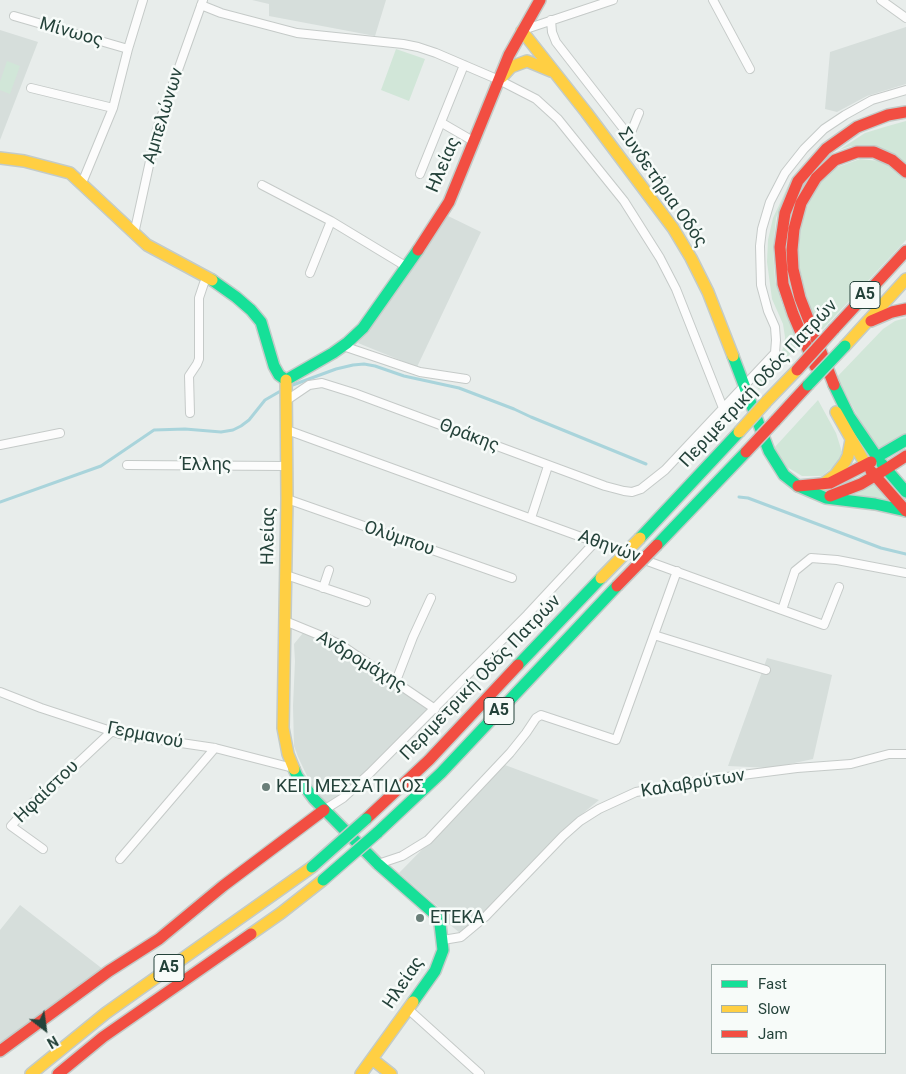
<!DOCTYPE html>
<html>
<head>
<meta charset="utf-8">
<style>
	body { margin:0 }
	#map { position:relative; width:906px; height:1074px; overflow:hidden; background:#e8edeb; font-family:Roboto,sans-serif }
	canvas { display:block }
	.legend { position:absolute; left:711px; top:964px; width:175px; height:90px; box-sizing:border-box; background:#f7fbf9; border:1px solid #a3b1ad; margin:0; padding:6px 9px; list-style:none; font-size:15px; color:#24423a }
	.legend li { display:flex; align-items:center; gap:10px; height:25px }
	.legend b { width:25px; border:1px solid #a3b1ad }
	.north { position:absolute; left:20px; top:1004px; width:50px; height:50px; -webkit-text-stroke:4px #f7fbf9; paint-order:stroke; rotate:150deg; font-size:14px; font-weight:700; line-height:20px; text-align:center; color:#24423a }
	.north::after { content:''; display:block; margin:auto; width:18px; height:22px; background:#24423a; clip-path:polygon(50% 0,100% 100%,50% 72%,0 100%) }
</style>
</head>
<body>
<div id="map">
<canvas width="906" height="1074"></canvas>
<ul class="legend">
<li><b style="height:6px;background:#16e098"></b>Fast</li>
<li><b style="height:6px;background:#ffcf43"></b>Slow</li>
<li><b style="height:6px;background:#f24e42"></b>Jam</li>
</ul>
<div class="north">N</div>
</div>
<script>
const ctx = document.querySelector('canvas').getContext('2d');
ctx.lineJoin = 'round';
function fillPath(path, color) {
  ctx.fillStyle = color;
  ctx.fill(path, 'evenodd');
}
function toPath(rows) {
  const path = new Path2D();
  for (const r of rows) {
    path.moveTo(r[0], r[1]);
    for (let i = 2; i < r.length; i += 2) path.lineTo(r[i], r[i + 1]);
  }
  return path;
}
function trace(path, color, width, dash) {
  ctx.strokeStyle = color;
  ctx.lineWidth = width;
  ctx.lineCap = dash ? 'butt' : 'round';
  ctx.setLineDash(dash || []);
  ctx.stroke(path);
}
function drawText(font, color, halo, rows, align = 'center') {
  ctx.font = font + ' Roboto,sans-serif';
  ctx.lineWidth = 5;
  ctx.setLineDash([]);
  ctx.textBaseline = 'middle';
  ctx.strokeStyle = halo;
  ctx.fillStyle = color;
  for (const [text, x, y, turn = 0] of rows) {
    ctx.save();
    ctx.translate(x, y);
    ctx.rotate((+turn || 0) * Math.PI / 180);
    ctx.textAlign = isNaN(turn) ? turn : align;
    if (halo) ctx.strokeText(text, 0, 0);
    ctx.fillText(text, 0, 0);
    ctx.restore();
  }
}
fillPath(toPath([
	[252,0,386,0,375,36,269,16,269,4],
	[906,27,906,84,867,96,837,112,825,109,830,52],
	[0,30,38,42,0,140],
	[446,215,481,232,417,367,358,343,405,279],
	[303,633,331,644,353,657,429,709,354,785,329,806,310,782,298,757,294,746,293,706,295,661,294,644],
	[767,658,832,675,813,759,771,768,728,766],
	[505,765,599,800,565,828,484,914,460,933,449,924,443,911,399,873],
	[20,905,104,970,0,1043,0,930]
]), '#d6dedb');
fillPath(toPath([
	[396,49,425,59,409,101,381,90],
	[7,61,20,66,10,94,0,90,0,82],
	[906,121,906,163,851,146,839,150,865,133,888,126],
	[860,159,879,161,887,164,906,180,906,240,823,329,818,327,810,311,798,261,801,227,806,209,821,180,835,168],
	[793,175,776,218,773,250,775,280,782,304,799,344,759,390,755,385,780,355,784,346,785,337,783,324,772,299,767,262,768,240,773,218],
	[906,318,906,436,879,451,857,415,837,377,883,329,895,321],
	[818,400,836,433,842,452,839,462,822,476,802,476,787,467,774,448],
	[872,482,890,501,850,496]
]), '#d1e6d8');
trace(toPath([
	[290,386,336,369,353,365,364,364,375,366,404,376,459,388,514,409,531,417,646,464],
	[739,497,748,498,881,548,906,554],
	[0,502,101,466,154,430,185,429,221,432,233,430,241,426,249,420,265,400,284,389]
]), '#a9d4db', 3);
const street = toPath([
	[713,0,750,69],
	[881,0,906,18],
	[201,5,221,13,297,33,403,44,418,47,436,53,499,80,536,99,558,119,624,201,660,258,676,289,723,408],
	[14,16,128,49],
	[551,20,552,32,556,42,626,132,632,130,639,113],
	[523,30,613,0],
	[31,88,113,108],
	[442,123,473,141],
	[420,174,464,65],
	[82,183,113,108,128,49,143,0],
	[262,185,331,221,407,267],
	[134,234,157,129,203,0],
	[310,273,331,221],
	[343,346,420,372,466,379],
	[287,400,309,385,322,383,354,393,605,486,624,491,632,492,641,489,665,470,775,353,776,340,775,327,768,311,761,285,760,246,762,229,770,202,785,173,804,149,824,129,845,115,872,100,906,90],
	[190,413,189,376,197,364,199,359,199,298,204,283,207,278],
	[287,430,782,610,795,571,811,558,837,560,906,573],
	[0,445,60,433],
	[127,465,286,466],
	[287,499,512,578],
	[531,518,548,466],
	[286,575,366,602],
	[323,588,329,570],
	[782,610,824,625,839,587],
	[285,621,324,637,341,645,435,709],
	[654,635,766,670],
	[396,681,413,637,431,598],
	[0,692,41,708,120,734,215,748,293,768],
	[324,810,343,798,369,774,527,615,595,542],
	[43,849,11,826,32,803,45,794,111,732],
	[120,859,215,748],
	[378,864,402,856,428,840,510,753,526,733,536,718,541,715,616,740,677,571],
	[443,940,461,937,485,917,563,836,580,821,599,809,636,792,711,779,797,768,851,764,889,754,906,754],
	[408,1009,480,1074]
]);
const fast = toPath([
	[212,280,236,297,251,310,261,322,274,366,279,375,286,380],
	[733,356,769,451,784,475,798,486,826,498,875,504,906,511],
	[286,380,333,353,347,343,363,328,418,250],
	[834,385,849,416,877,457,906,440],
	[882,464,906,492],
	[640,538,739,432],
	[657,545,746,452],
	[518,665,601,578],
	[294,769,297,776,314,799,378,864,435,914,440,924,443,950,435,971,413,1002],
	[377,833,441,773,617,586]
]);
const slow = toPath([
	[522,31,586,112,673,228,691,258,708,292,733,356],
	[502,77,511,67,527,61,551,71],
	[0,158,24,161,70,173,147,245,212,280],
	[845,346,906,279],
	[286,380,287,499,283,728,288,754,294,769],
	[766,402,797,370],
	[836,412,866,465],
	[823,484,835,475,845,462,848,456,851,440],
	[251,934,281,913,323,880],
	[372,1059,391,1074],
	[31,1074,106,1013,312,867],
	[361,1074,413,1002]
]);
const jam = toPath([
	[418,250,449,202,509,55,540,0],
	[871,321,892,312,906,309],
	[834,329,906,251],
	[815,366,793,314,783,284,780,247,785,213,798,181,826,149,857,127,888,115,906,112],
	[834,385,800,298,793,269,792,250,794,229,801,203,816,178,835,160,857,152,874,152,892,160,906,172],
	[775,421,808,385],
	[886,469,906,456],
	[871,471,906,511],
	[798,486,830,483,871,462],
	[830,496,861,484,886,469],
	[366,819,429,760,518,665],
	[0,1051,109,971,159,939,223,886,324,810],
	[58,1074,103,1037,251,934]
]);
trace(street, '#c5cac8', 10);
trace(fast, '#c3cbc8', 14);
trace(slow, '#c3cbc8', 14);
trace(jam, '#c3cbc8', 14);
trace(street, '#fcfcfc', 8);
trace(fast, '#16e098', 11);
trace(slow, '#ffcf43', 11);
trace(jam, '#f24e42', 11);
const fastBridge = toPath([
	[808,385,845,346],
	[312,867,366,819],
	[323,880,377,833]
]);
const slowBridge = toPath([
	[739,432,766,402],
	[601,578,640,538]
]);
const jamBridge = toPath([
	[797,370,834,329],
	[746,452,775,421],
	[617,586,657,545]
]);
trace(fastBridge, '#c3ccc9', 14, []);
trace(slowBridge, '#c3ccc9', 14, []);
trace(jamBridge, '#c3ccc9', 14, []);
trace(fastBridge, '#16e098', 11);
trace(slowBridge, '#ffcf43', 11);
trace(jamBridge, '#f24e42', 11);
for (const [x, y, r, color] of [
	[266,787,5,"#697e78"],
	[420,918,5,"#697e78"]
]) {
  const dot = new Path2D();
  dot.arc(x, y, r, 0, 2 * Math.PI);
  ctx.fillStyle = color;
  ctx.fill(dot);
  trace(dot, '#f7fbf9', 2);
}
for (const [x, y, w] of [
	[865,295,30],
	[499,711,30],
	[169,968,30]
]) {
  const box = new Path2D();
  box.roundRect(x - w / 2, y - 13.5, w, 27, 4);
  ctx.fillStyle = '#f7fbf9';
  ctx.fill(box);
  trace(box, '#24423a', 1);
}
drawText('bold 16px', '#24423a', null, [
	["Α5",865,295],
	["Α5",499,711],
	["Α5",169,968]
]);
drawText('18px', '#24423a', '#f7fbf9', [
	["Μίνωος",71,33,16],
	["Αμπελώνων",164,116,-73],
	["Ηλείας",444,165,-67],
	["Συνδετήρια Οδός",662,188,55],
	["Περιμετρική Οδός Πατρών",759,384,-47],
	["Θράκης",469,436,21],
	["Έλλης",206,465],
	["Ηλείας",269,536,-89],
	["Ολύμπου",399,539,19],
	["Αθηνών",609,547,20],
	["Ανδρομάχης",361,662,31],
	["Περιμετρική Οδός Πατρών",481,678,-46],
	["Γερμανού",145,736,11],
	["Καλαβρύτων",693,784,-9],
	["Ηφαίστου",47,792,-44],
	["Ηλείας",404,983,-56]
]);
drawText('18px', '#24423a', '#f7fbf9', [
	["ΚΕΠ ΜΕΣΣΑΤΙΔΟΣ",276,787],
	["ΕΤΕΚΑ",430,918]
], 'left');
</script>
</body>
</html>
